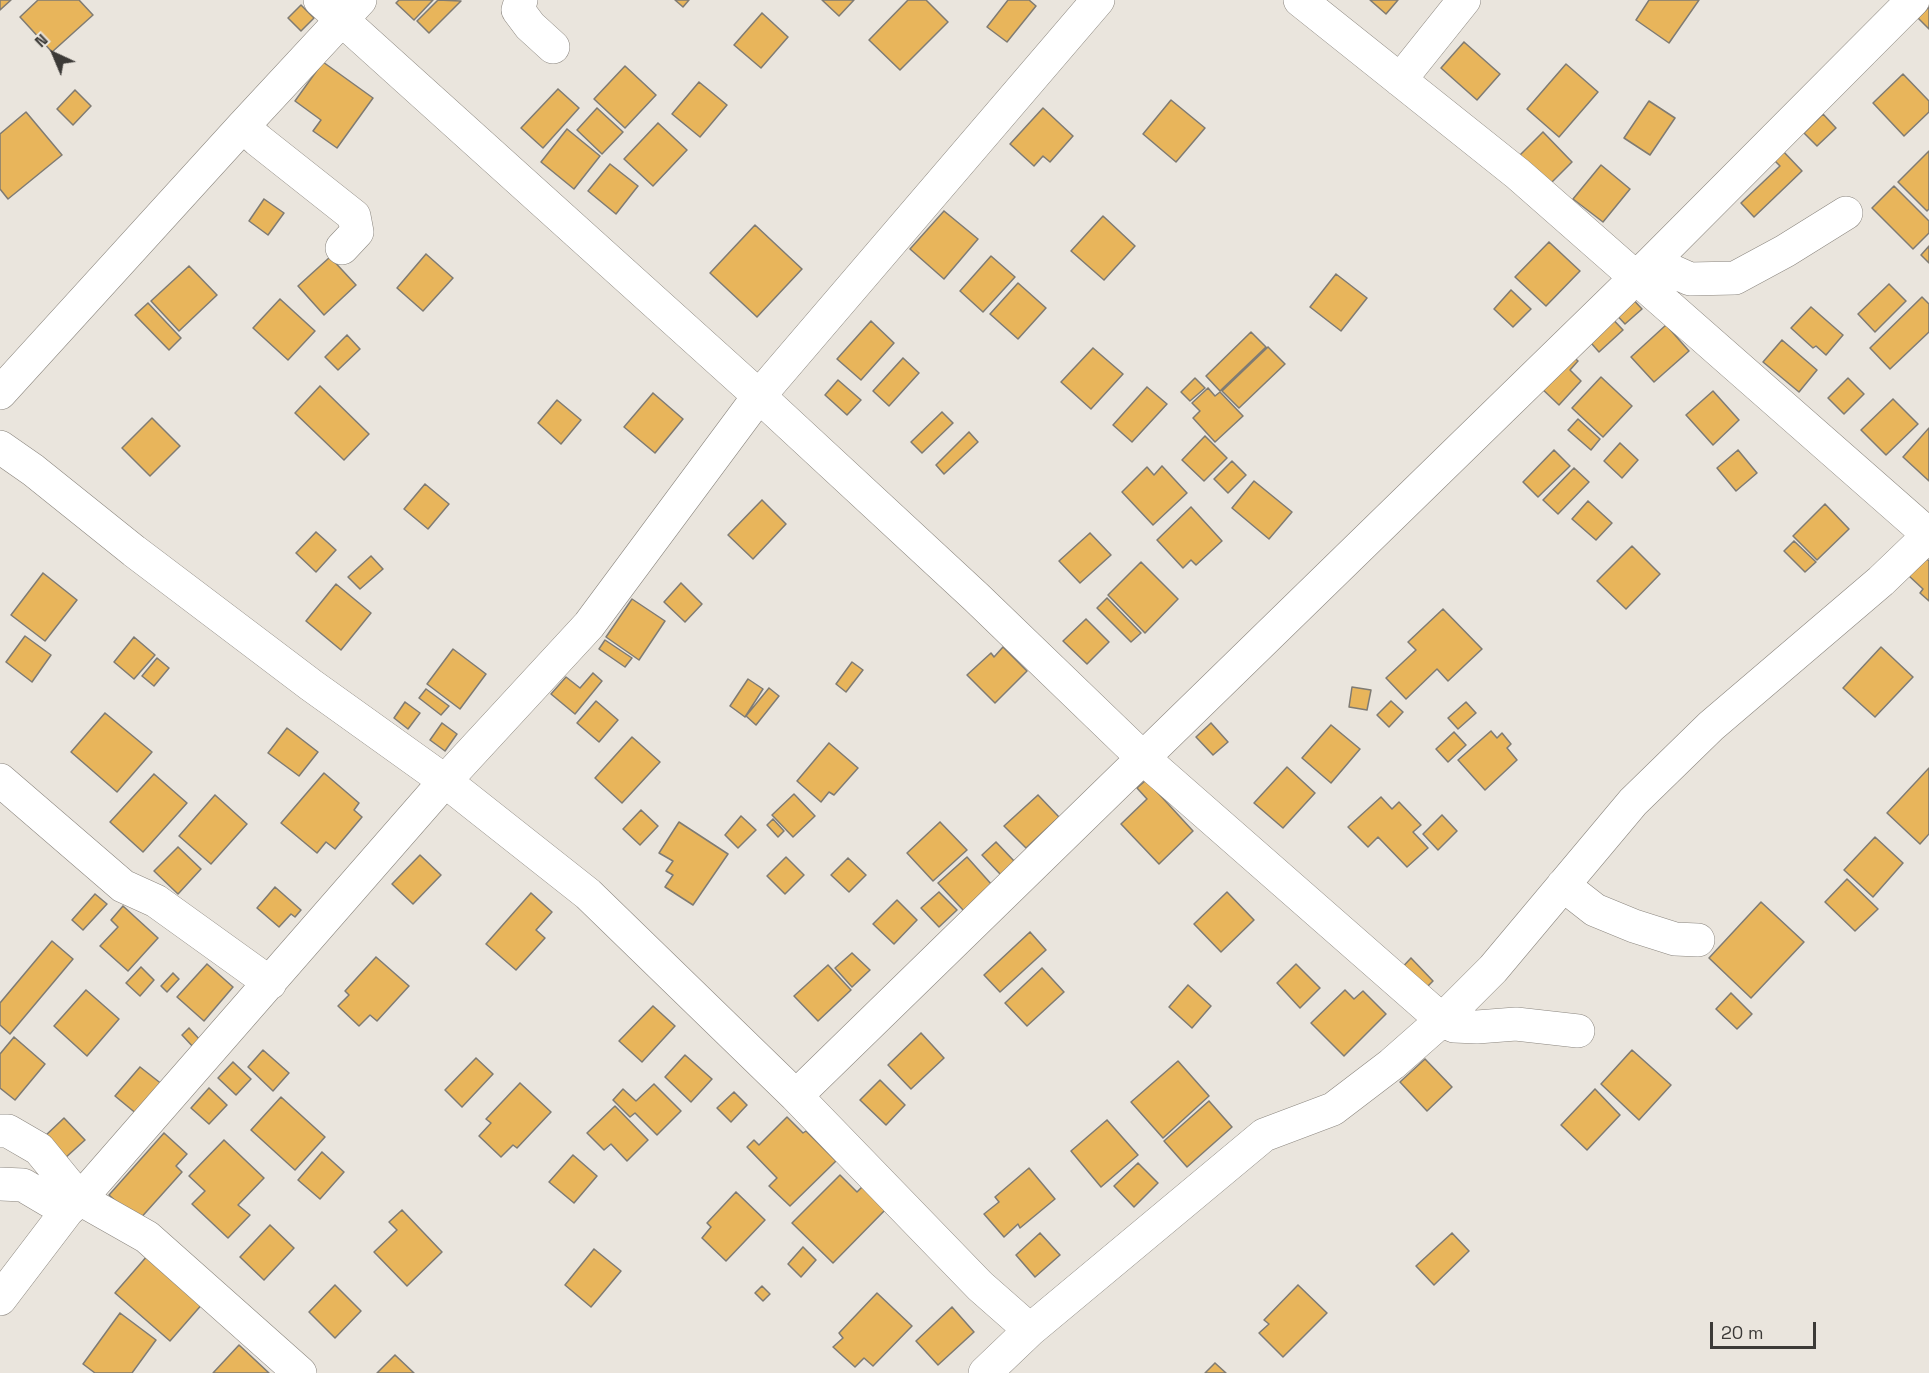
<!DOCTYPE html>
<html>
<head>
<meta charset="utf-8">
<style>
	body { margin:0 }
	#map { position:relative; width:1929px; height:1373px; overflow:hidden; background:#eae5dd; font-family:"Space Grotesk",sans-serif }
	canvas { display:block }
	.north { position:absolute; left:24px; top:24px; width:60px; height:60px; -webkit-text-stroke:4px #eae5dd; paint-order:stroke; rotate:316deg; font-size:16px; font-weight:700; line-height:24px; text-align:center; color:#3c3a37 }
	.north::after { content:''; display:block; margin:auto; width:21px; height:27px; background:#3c3a37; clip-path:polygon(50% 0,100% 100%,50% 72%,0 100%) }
	.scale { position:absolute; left:1710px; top:1322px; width:106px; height:27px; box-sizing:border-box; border:3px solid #3c3a37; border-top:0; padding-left:8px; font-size:18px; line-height:21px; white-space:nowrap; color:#3c3a37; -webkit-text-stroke:4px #eae5dd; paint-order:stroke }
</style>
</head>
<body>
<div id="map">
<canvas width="1929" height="1373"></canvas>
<div class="north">N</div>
<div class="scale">20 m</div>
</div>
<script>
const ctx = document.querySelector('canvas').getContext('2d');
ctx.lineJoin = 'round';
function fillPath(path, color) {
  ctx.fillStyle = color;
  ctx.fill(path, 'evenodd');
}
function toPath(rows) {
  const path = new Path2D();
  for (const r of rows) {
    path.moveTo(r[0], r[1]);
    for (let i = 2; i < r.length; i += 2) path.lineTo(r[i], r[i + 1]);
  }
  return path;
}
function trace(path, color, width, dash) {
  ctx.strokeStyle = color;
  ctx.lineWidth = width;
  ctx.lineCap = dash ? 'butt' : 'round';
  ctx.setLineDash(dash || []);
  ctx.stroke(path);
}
const building = toPath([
	[0,0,11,0,0,10,0,0],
	[38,0,79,0,93,15,52,52,20,17,38,0],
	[399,0,433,0,414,20,396,3,399,0],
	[438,0,461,1,429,33,417,21,438,0],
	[675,0,689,0,683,7,675,0],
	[822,0,854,0,839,16,822,0],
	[908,0,926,0,948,22,900,70,869,40,908,0],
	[1008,0,1029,0,1036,6,1007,42,987,27,1008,0],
	[1370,0,1398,0,1386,14,1370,0],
	[1649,0,1699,0,1669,43,1636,20,1649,0],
	[301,5,314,18,301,31,288,18,301,5],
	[1929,7,1929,29,1918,18,1929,7],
	[762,13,788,37,761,68,734,45,762,13],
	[1464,42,1500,74,1477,100,1441,68,1464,42],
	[323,62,373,98,337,148,313,131,321,120,295,101,323,62],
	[1566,64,1598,92,1559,137,1527,109,1566,64],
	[625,66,656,95,625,128,594,99,625,66],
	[1903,74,1929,101,1929,112,1904,136,1873,103,1903,74],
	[699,82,727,105,700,137,672,114,699,82],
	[558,89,579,108,543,148,521,128,558,89],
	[75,90,91,106,73,125,57,109,75,90],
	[1171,100,1205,128,1176,162,1143,134,1171,100],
	[1649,101,1675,118,1650,155,1624,138,1649,101],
	[597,108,623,132,602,154,577,130,597,108],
	[1043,108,1073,136,1050,162,1043,156,1034,166,1010,144,1043,108],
	[26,112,62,155,8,199,0,189,0,134,26,112],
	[1823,114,1836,128,1817,146,1804,133,1823,114],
	[658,123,687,150,653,186,624,159,658,123],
	[567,129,600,156,574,189,541,162,567,129],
	[1543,132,1572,162,1549,185,1520,155,1543,132],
	[1781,149,1802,171,1754,217,1741,203,1780,166,1772,158,1781,149],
	[1929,151,1929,209,1927,211,1898,182,1929,151],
	[610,164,638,186,616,214,588,191,610,164],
	[1601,165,1630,189,1603,222,1573,199,1601,165],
	[1894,186,1929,221,1929,233,1913,249,1872,208,1894,186],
	[264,199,284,213,268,235,249,221,264,199],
	[944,211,978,239,944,279,910,249,944,211],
	[1103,216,1135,246,1104,280,1071,251,1103,216],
	[755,225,802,269,757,317,710,273,755,225],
	[1549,242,1580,271,1546,306,1515,277,1549,242],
	[1929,246,1929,263,1921,255,1929,246],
	[426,254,453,278,423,311,397,288,426,254],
	[991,256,1015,277,983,312,960,291,991,256],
	[330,257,356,285,324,315,298,286,330,257],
	[189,266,217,295,179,331,151,301,189,266],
	[1336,274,1367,298,1341,331,1310,307,1336,274],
	[1018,283,1046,308,1018,339,990,314,1018,283],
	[1889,284,1906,301,1875,332,1858,314,1889,284],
	[1511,290,1531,309,1513,327,1494,309,1511,290],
	[1629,295,1642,309,1625,324,1612,310,1629,295],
	[1922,297,1929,304,1929,332,1890,369,1870,348,1922,297],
	[280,299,315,331,288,360,253,328,280,299],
	[148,303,181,338,169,350,135,315,148,303],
	[1811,307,1843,335,1826,355,1816,346,1813,348,1791,328,1811,307],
	[1607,313,1623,330,1599,352,1584,335,1607,313],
	[871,321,894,343,861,380,837,359,871,321],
	[1666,325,1689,351,1654,382,1631,357,1666,325],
	[1251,332,1266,347,1220,391,1206,376,1251,332],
	[347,335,360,349,338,370,325,357,347,335],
	[1782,340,1817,370,1799,392,1763,362,1782,340],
	[1268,347,1285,364,1239,408,1222,391,1268,347],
	[1093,348,1123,374,1091,409,1061,382,1093,348],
	[1568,352,1578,361,1570,370,1581,381,1559,405,1538,385,1568,352],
	[903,358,919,373,889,406,873,391,903,358],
	[1601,377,1632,406,1603,437,1572,408,1601,377],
	[1195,378,1205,388,1190,401,1181,392,1195,378],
	[1848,378,1864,394,1844,414,1828,398,1848,378],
	[838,380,861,400,847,415,825,395,838,380],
	[320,386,369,434,344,460,295,413,320,386],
	[1147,387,1167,404,1132,442,1113,425,1147,387],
	[1208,388,1215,396,1220,392,1243,416,1215,442,1193,418,1200,411,1192,403,1208,388],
	[1713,391,1739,420,1713,445,1686,415,1713,391],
	[653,393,683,419,655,453,624,427,653,393],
	[1893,399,1918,424,1886,455,1861,430,1893,399],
	[557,400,581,420,561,444,538,423,557,400],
	[942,412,953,423,922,453,911,442,942,412],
	[152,418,180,446,150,476,122,448,152,418],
	[1578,419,1600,439,1591,450,1568,430,1578,419],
	[1929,428,1929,481,1903,457,1929,428],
	[969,432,978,442,944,474,936,465,969,432],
	[1205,436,1227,458,1204,481,1182,460,1205,436],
	[1620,443,1638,460,1622,478,1604,461,1620,443],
	[1554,450,1570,466,1538,497,1523,482,1554,450],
	[1738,450,1757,473,1736,491,1717,468,1738,450],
	[1232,461,1246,475,1228,493,1214,479,1232,461],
	[1162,466,1187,493,1153,525,1122,492,1147,467,1154,475,1162,466],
	[1574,468,1589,482,1558,514,1543,500,1574,468],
	[1254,481,1292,512,1269,539,1232,508,1254,481],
	[425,484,449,504,428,529,404,509,425,484],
	[762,500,786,524,753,559,728,535,762,500],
	[1588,501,1612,523,1596,540,1572,519,1588,501],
	[1825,504,1849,529,1817,560,1793,536,1825,504],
	[1191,507,1222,541,1196,565,1191,560,1183,568,1157,540,1191,507],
	[316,532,336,550,316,572,296,553,316,532],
	[1090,533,1111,555,1080,583,1059,561,1090,533],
	[1794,541,1816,562,1805,572,1784,551,1794,541],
	[1632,546,1660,574,1626,609,1597,581,1632,546],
	[371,556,383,569,360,589,348,577,371,556],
	[1925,557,1929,561,1929,601,1920,593,1923,589,1908,575,1925,557],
	[1141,562,1178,599,1145,633,1108,595,1141,562],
	[43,573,77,600,45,641,11,615,43,573],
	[681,583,702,604,685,622,664,602,681,583],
	[336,584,371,613,341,650,306,621,336,584],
	[1107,598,1141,633,1131,642,1097,608,1107,598],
	[632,599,665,621,639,660,606,637,632,599],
	[1443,609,1482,649,1448,681,1437,669,1406,699,1386,678,1416,650,1408,642,1443,609],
	[1086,619,1109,642,1087,664,1063,641,1086,619],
	[25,636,51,655,32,682,6,662,25,636],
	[134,637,155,655,134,679,114,662,134,637],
	[605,640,632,658,625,667,599,649,605,640],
	[1003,647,1027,671,995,703,967,675,991,653,994,657,1003,647],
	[1881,647,1913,677,1875,717,1843,688,1881,647],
	[453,649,486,674,460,709,427,684,453,649],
	[157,658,169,668,154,686,142,676,157,658],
	[852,662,863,670,846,692,836,684,852,662],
	[593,673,602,681,575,714,551,694,566,677,580,688,593,673],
	[748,679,763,689,745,717,730,706,748,679],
	[1352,687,1371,690,1367,710,1349,707,1352,687],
	[769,688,779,696,756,725,746,716,769,688],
	[426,689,449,706,441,715,419,698,426,689],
	[596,701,618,720,599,742,577,723,596,701],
	[1391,701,1403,712,1389,727,1377,715,1391,701],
	[405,702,420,713,408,729,394,718,405,702],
	[1466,702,1476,713,1458,729,1448,718,1466,702],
	[105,713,152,752,117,792,71,752,105,713],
	[442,723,457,734,445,751,430,740,442,723],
	[1211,723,1228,742,1213,755,1196,737,1211,723],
	[1331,725,1360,749,1331,783,1302,758,1331,725],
	[287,728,318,752,299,776,268,753,287,728],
	[1491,731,1497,738,1502,733,1511,744,1507,748,1517,760,1485,790,1458,760,1491,731],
	[1454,732,1466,745,1448,762,1436,749,1454,732],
	[632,737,660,762,622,803,595,778,632,737],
	[829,743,858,768,834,795,829,792,821,802,797,781,829,743],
	[1287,767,1315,793,1283,828,1254,803,1287,767],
	[1929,768,1929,834,1920,844,1887,813,1929,768],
	[324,773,359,803,354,810,362,817,335,849,326,842,317,853,281,823,324,773],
	[154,774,187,803,143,852,110,822,154,774],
	[1146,780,1193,831,1159,864,1121,824,1147,799,1137,788,1146,780],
	[794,794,815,816,793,837,772,815,794,794],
	[215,795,247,824,211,864,179,836,215,795],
	[1038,795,1059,817,1026,848,1004,826,1038,795],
	[1381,797,1392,809,1399,802,1421,825,1413,832,1428,848,1407,867,1378,837,1368,847,1348,827,1381,797],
	[641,810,658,826,640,845,623,829,641,810],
	[1442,815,1457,831,1438,850,1423,834,1442,815],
	[741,816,756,830,738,848,725,835,741,816],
	[773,819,784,831,778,837,767,825,773,819],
	[679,822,728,854,693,905,665,887,673,875,666,871,673,861,659,853,679,822],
	[940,822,967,850,933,881,907,853,940,822],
	[1875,837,1903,863,1873,897,1844,870,1875,837],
	[996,842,1015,862,1001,875,982,855,996,842],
	[178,847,201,869,178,894,154,871,178,847],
	[420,855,441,875,413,904,392,884,420,855],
	[786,857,804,875,785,894,767,876,786,857],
	[967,857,992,885,964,911,938,883,967,857],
	[848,858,866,875,849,892,831,875,848,858],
	[1847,879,1878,909,1855,931,1825,902,1847,879],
	[275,887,301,910,295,917,291,914,279,927,257,908,275,887],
	[939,892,957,910,939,927,921,908,939,892],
	[1227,892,1254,920,1221,952,1194,924,1227,892],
	[531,893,552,912,536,930,545,938,516,970,486,944,531,893],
	[95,894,107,904,83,930,72,920,95,894],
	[897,900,917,920,894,944,873,924,897,900],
	[1761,902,1804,942,1751,998,1709,958,1761,902],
	[123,906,158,938,128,971,100,946,118,927,111,920,123,906],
	[1030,932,1046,950,1000,992,984,975,1030,932],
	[52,941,73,959,10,1034,0,1025,0,1003,52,941],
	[852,953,870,970,852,987,835,968,852,953],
	[376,957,409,986,377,1021,370,1015,359,1026,338,1006,349,995,345,991,376,957],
	[1411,958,1433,981,1419,995,1397,973,1411,958],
	[207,964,233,987,204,1021,177,997,207,964],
	[1296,964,1320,988,1300,1008,1277,983,1296,964],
	[828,965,851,990,818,1021,794,996,828,965],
	[141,967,154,980,140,996,126,983,141,967],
	[1042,968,1064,992,1027,1026,1005,1003,1042,968],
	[173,973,179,979,167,992,161,986,173,973],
	[1188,985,1211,1006,1192,1028,1169,1007,1188,985],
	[86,990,119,1019,87,1056,54,1026,86,990],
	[1345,990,1354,999,1363,991,1386,1014,1344,1056,1311,1023,1345,990],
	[1731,993,1752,1014,1737,1029,1716,1009,1731,993],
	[653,1006,675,1026,642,1062,619,1041,653,1006],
	[189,1028,202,1042,195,1049,182,1035,189,1028],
	[921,1033,944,1058,911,1089,888,1065,921,1033],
	[14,1037,45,1064,15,1100,0,1088,0,1054,14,1037],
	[263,1050,289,1073,273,1091,248,1067,263,1050],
	[1632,1050,1671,1085,1639,1120,1601,1084,1632,1050],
	[685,1055,712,1079,691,1102,665,1077,685,1055],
	[476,1058,493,1074,462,1107,445,1090,476,1058],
	[1425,1059,1452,1087,1427,1111,1400,1082,1425,1059],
	[1178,1061,1209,1096,1163,1138,1131,1102,1178,1061],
	[233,1062,251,1079,236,1095,218,1078,233,1062],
	[140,1067,163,1085,138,1115,115,1096,140,1067],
	[880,1080,905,1105,886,1125,860,1100,880,1080],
	[520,1083,551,1112,517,1148,513,1145,501,1157,479,1136,491,1123,486,1119,520,1083],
	[654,1084,681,1111,657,1135,635,1113,630,1117,613,1100,623,1089,636,1101,654,1084],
	[209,1088,227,1105,209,1124,191,1108,209,1088],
	[1595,1089,1620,1115,1587,1150,1561,1125,1595,1089],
	[734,1092,747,1105,731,1122,717,1108,734,1092],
	[281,1097,325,1137,295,1170,251,1130,281,1097],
	[1209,1101,1232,1127,1187,1167,1164,1141,1209,1101],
	[615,1106,648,1140,627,1161,611,1144,604,1150,587,1133,615,1106],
	[787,1117,803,1133,806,1131,836,1161,790,1206,769,1186,777,1178,747,1147,754,1140,759,1145,787,1117],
	[64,1118,85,1140,64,1159,44,1137,64,1118],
	[1107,1120,1138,1155,1101,1187,1071,1151,1107,1120],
	[164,1133,187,1154,176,1166,182,1172,138,1221,109,1195,164,1133],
	[224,1140,264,1178,238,1205,250,1215,228,1238,192,1204,205,1191,189,1176,224,1140],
	[322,1152,344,1172,320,1199,298,1180,322,1152],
	[573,1155,597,1176,574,1203,549,1182,573,1155],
	[1138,1163,1158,1183,1134,1207,1114,1186,1138,1163],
	[1029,1168,1055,1199,1020,1228,1018,1224,1004,1237,984,1214,999,1202,995,1197,1029,1168],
	[840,1175,857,1192,865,1184,888,1207,833,1263,792,1223,840,1175],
	[736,1192,765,1220,726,1261,702,1238,711,1227,707,1223,736,1192],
	[402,1210,442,1252,407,1286,374,1252,397,1230,389,1222,402,1210],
	[270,1225,294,1248,264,1280,240,1257,270,1225],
	[1040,1233,1060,1255,1035,1277,1016,1255,1040,1233],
	[1452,1233,1469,1251,1434,1285,1416,1266,1452,1233],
	[803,1247,816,1260,801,1277,788,1264,803,1247],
	[594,1249,621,1271,591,1307,565,1285,594,1249],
	[148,1255,204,1302,170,1341,115,1293,148,1255],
	[335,1285,361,1311,335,1338,309,1312,335,1285],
	[1298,1285,1327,1313,1283,1357,1259,1333,1269,1324,1264,1320,1298,1285],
	[762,1286,770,1294,763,1301,755,1293,762,1286],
	[877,1293,912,1326,873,1366,864,1358,855,1367,833,1347,843,1338,839,1333,877,1293],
	[952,1307,974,1332,938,1365,916,1341,952,1307],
	[120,1313,156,1340,132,1373,95,1373,83,1364,120,1313],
	[239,1345,269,1373,213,1373,239,1345],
	[395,1355,414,1373,377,1373,395,1355],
	[1215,1363,1226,1373,1205,1373,1215,1363]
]);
fillPath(building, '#e8b55b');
trace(building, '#7f7b73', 1.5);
const minor = toPath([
	[320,0,759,396,976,597,1143,758,1442,1020,1454,1026,1477,1027,1516,1024,1578,1031],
	[521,0,518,10,530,26,553,47],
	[1300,0,1518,174,1929,535],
	[1400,80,1464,0],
	[243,126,258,140,354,216,357,232,342,248],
	[1652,262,1690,279,1735,278,1785,251,1846,213],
	[0,393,243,126,360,0],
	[0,447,33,470,134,551,311,685,445,781,588,894,796,1096,980,1286,1030,1330],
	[0,780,123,886,156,901,270,983],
	[1563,885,1595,910,1634,926,1675,939,1698,940],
	[796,1096,1652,262,1913,0],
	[0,1131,8,1131,39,1149,80,1199,147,1237,300,1373],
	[0,1184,23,1185,67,1211],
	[0,1299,67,1211,80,1199,445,781,589,625,759,396,1098,0],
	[985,1373,1030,1330,1264,1135,1333,1109,1392,1064,1442,1020,1493,969,1633,802,1711,726,1881,581,1929,535]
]);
trace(minor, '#8b867f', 34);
trace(minor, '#fff', 33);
</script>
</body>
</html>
